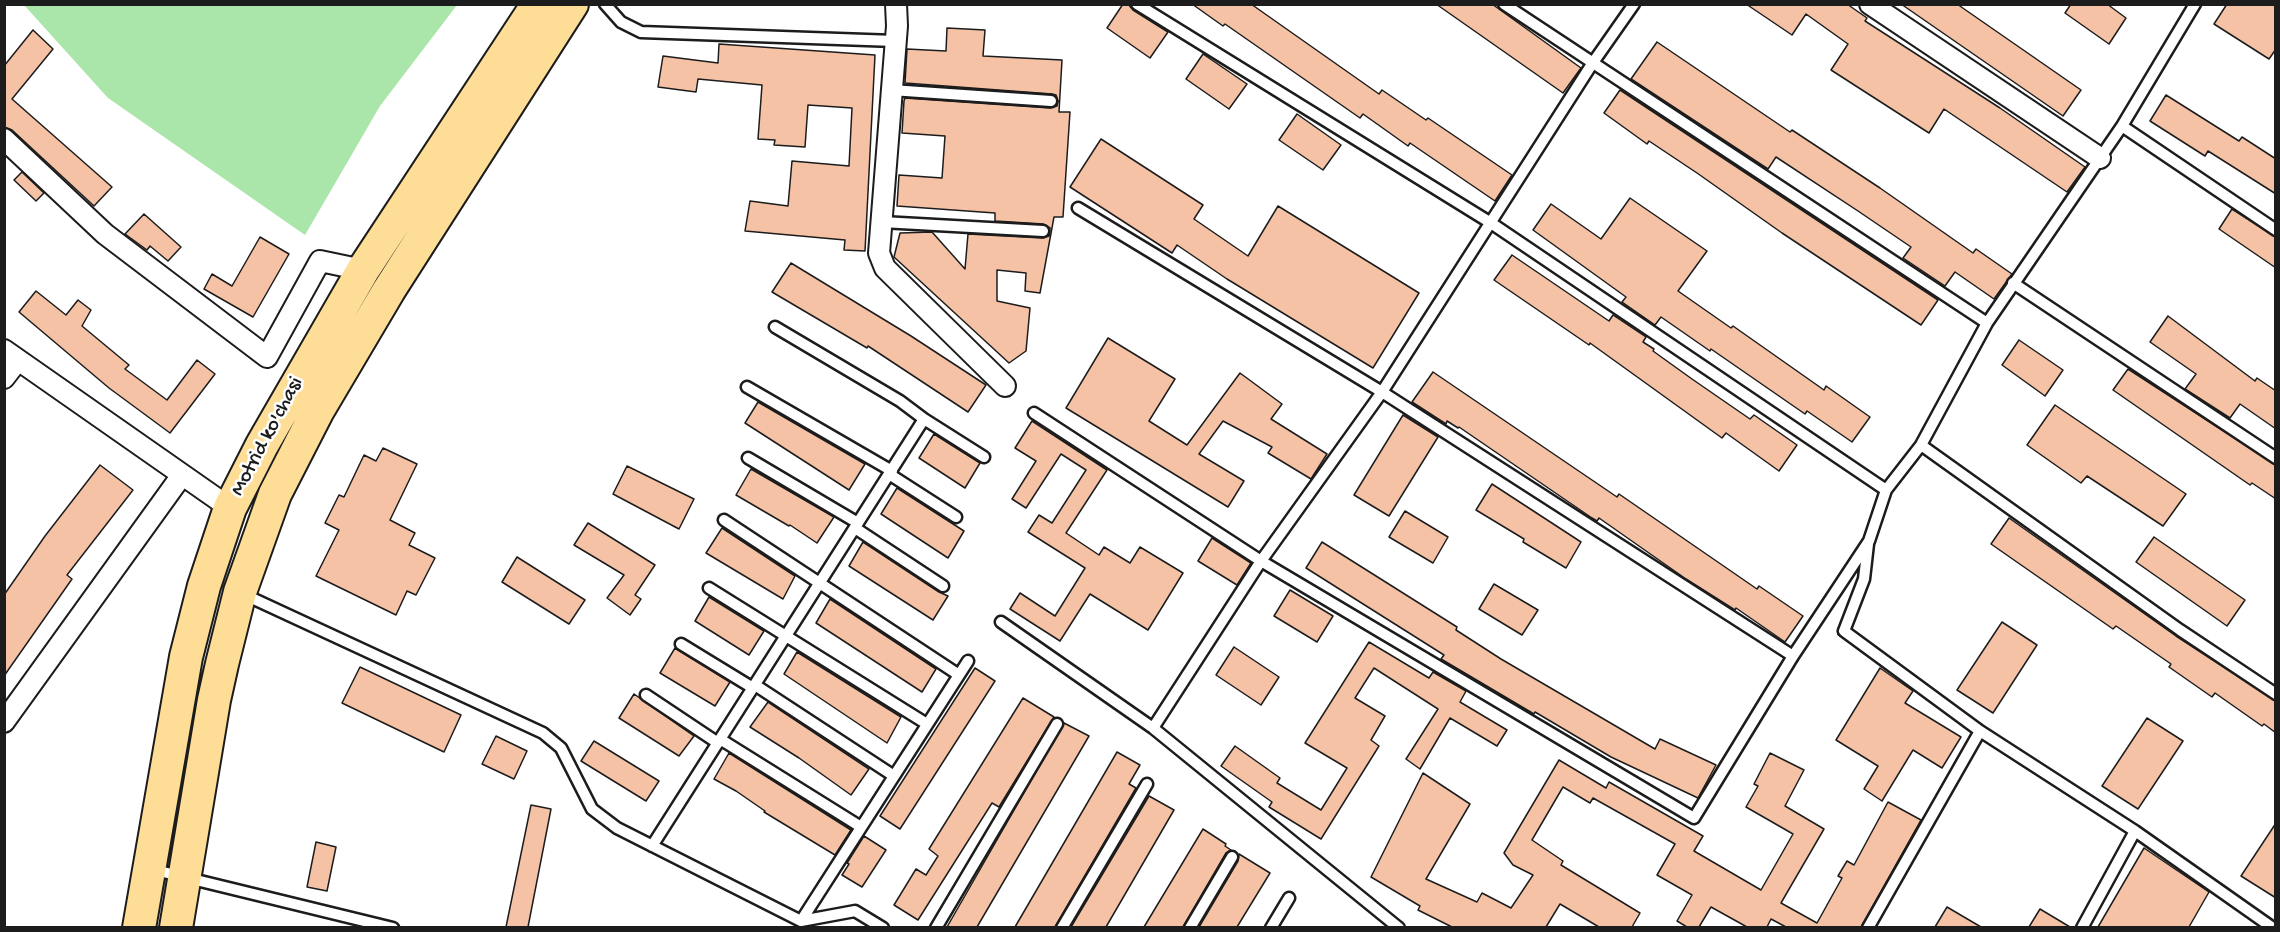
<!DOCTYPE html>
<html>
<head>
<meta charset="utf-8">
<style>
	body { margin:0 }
	#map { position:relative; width:2280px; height:932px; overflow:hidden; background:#fff; font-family:"Gochi Hand",sans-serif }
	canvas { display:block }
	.frame { position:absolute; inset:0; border:6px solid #1c1c1c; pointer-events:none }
</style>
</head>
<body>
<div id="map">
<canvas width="2280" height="932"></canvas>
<div class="frame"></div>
</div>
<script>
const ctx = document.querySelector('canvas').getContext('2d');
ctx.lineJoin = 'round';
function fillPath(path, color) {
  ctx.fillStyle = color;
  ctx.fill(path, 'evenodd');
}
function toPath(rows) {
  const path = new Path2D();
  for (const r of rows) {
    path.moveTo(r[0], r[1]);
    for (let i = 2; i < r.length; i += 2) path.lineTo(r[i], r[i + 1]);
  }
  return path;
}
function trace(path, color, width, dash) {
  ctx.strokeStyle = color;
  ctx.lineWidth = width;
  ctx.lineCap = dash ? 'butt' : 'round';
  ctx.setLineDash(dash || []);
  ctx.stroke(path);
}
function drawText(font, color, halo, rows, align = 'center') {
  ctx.font = font + ' "Gochi Hand",sans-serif';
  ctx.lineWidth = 5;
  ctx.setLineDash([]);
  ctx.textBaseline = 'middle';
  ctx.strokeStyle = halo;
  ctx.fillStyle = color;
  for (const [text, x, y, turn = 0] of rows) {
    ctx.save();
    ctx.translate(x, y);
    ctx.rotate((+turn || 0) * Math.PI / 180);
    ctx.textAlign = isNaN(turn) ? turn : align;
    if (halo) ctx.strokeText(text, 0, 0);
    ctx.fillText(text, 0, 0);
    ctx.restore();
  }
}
fillPath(toPath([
	[24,5,457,5,380,106,305,235,108,98]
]), '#aae5aa');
const building = toPath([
	[1123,4,1128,4,1133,10,1168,32,1150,58,1107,28,1123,4],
	[1192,4,1251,4,1379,94,1382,90,1426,120,1428,118,1512,175,1495,201,1410,143,1408,146,1363,114,1360,118,1225,24,1223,26,1192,4],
	[1436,4,1492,4,1581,68,1563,93,1436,4],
	[1746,4,1847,4,1867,18,1865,21,2000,108,2085,167,2067,192,1944,109,1929,133,1831,70,1848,44,1806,14,1792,35,1746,4],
	[1901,4,1957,4,2081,90,2063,116,1901,4],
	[2071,4,2107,4,2126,18,2109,44,2065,13,2071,4],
	[2227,4,2276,4,2276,49,2269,59,2214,24,2227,4],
	[947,28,985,30,983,56,1062,60,1059,112,1070,112,1063,217,1054,217,1040,293,1025,291,1026,273,997,270,997,301,1030,308,1026,351,1009,363,894,257,900,233,932,232,965,269,968,234,1043,238,1049,236,1050,228,1043,224,995,221,995,213,897,206,899,175,942,178,945,136,902,133,904,101,905,98,1050,108,1057,106,1058,101,1056,95,1052,94,905,83,907,49,946,51,947,28],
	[33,30,53,49,12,99,112,187,94,206,12,130,4,127,4,66,33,30],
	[1657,42,1790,132,1792,130,1880,188,1973,253,1976,249,2012,274,1994,299,1955,272,1945,286,1903,258,1911,247,1858,211,1776,157,1768,169,1631,79,1657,42],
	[719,44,875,55,865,251,844,250,845,240,745,231,750,201,788,206,792,161,849,166,852,108,808,105,805,147,774,145,775,140,758,139,762,85,698,79,696,92,658,87,663,56,718,63,719,44],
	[1203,54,1247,84,1229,109,1186,79,1203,54],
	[1620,90,1938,300,1921,325,1782,233,1697,173,1649,141,1647,144,1604,113,1620,90],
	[2166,95,2239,141,2242,137,2276,159,2276,194,2208,151,2205,156,2150,121,2166,95],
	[1297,114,1341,145,1323,170,1279,140,1297,114],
	[1101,139,1203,205,1194,219,1248,256,1278,206,1419,293,1373,368,1227,279,1177,245,1172,253,1070,187,1101,139],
	[22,172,44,193,36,201,14,180,22,172],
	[1630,198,1707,251,1678,291,1731,328,1733,326,1824,390,1826,386,1870,417,1852,442,1807,411,1805,414,1711,349,1710,351,1661,317,1655,325,1622,302,1626,297,1533,230,1551,204,1601,239,1630,198],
	[2232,209,2276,237,2276,268,2219,229,2232,209],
	[144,214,181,247,168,261,150,246,147,250,125,234,144,214],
	[260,237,289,254,253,317,204,289,212,274,232,286,260,237],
	[1512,255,1609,321,1613,315,1646,337,1643,342,1654,349,1653,351,1692,379,1750,419,1754,415,1797,445,1779,471,1726,433,1722,438,1590,343,1589,345,1494,280,1512,255],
	[791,263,911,336,986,385,968,412,868,346,867,348,772,292,791,263],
	[36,291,66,315,78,300,91,310,82,326,129,365,125,369,167,400,197,360,215,374,170,433,109,388,19,312,36,291],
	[2168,316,2255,381,2257,378,2276,391,2276,429,2240,404,2230,418,2185,389,2196,374,2150,342,2168,316],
	[1108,338,1175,379,1149,421,1187,445,1240,373,1282,404,1271,419,1327,454,1311,479,1268,453,1272,447,1223,421,1199,454,1244,481,1228,507,1066,408,1108,338],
	[2019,340,2063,370,2045,396,2002,365,2019,340],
	[2128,369,2276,465,2276,499,2252,483,2250,485,2113,390,2128,369],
	[1433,372,1617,497,1619,494,1757,589,1759,586,1803,616,1785,642,1736,608,1735,610,1686,579,1599,518,1597,521,1592,518,1459,427,1458,428,1447,421,1446,424,1412,402,1433,372],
	[758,402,865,464,849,490,745,423,758,402],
	[2055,405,2186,494,2163,526,2087,476,2081,483,2027,445,2055,405],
	[1403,415,1438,437,1389,516,1354,495,1403,415],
	[1032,421,1107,470,1066,533,1099,555,1104,547,1130,563,1140,547,1183,573,1148,630,1090,594,1060,641,1010,609,1020,593,1055,616,1085,568,1028,532,1039,515,1052,523,1086,470,1061,454,1026,508,1012,499,1036,461,1015,448,1032,421],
	[934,434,980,463,965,488,919,458,934,434],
	[383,448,417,464,390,520,415,533,409,545,435,558,416,595,407,591,396,615,316,576,339,530,325,523,339,495,344,497,364,455,376,461,383,448],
	[100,465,133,490,67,575,72,579,4,676,4,595,45,536,100,465],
	[627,466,694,499,679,529,613,494,627,466],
	[751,469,834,517,817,543,790,525,789,526,736,495,751,469],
	[1492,484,1581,542,1566,568,1523,542,1524,539,1476,510,1492,484],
	[897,488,964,531,948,558,881,514,897,488],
	[1405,511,1448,537,1433,563,1389,537,1405,511],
	[2009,518,2176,636,2276,701,2276,733,2264,724,2262,726,2215,693,2212,697,2169,667,2171,664,2116,626,2113,629,1991,544,2009,518],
	[588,523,655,565,635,595,641,599,630,615,607,598,624,575,574,545,588,523],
	[722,528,795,576,783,599,706,553,722,528],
	[2154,537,2245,600,2227,626,2136,562,2154,537],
	[1212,538,1251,563,1237,585,1198,561,1212,538],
	[863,542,939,592,948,596,933,620,849,566,863,542],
	[1322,542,1457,627,1456,630,1501,659,1655,749,1660,739,1716,765,1698,798,1611,757,1535,712,1534,714,1441,659,1444,655,1306,568,1322,542],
	[517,557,585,600,569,624,502,582,517,557],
	[1494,584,1538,610,1522,635,1479,609,1494,584],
	[1290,590,1333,616,1317,642,1274,616,1290,590],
	[709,597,764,631,749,655,695,621,709,597],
	[830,599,936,669,922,692,816,623,830,599],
	[2002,622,2037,645,1993,713,1957,690,2002,622],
	[1369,642,1429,678,1433,672,1466,691,1460,702,1507,730,1497,746,1450,718,1420,769,1406,759,1438,709,1374,668,1355,698,1385,716,1371,740,1379,746,1321,839,1269,807,1272,802,1221,766,1235,746,1280,778,1277,783,1321,810,1347,768,1305,743,1369,642],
	[1234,647,1279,677,1261,705,1216,675,1234,647],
	[675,648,730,682,715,706,660,673,675,648],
	[797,652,901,717,887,743,784,674,797,652],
	[360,667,461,715,444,752,342,703,360,667],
	[975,668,995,681,900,829,880,816,975,668],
	[1880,668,1913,691,1905,703,1961,737,1942,768,1913,750,1882,801,1864,789,1878,766,1836,740,1880,668],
	[634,694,694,736,679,756,619,718,634,694],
	[1023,698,1054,717,999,807,992,803,918,920,894,905,916,869,926,875,938,856,929,849,1023,698],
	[768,702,869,769,851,795,799,758,750,727,768,702],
	[2147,718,2183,741,2138,809,2102,786,2147,718],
	[1064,723,1089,736,977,927,947,927,1064,723],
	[496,736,527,751,514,779,482,764,496,736],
	[594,741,659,781,646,801,581,761,594,741],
	[1117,752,1140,765,1129,784,1136,788,1055,927,1015,927,1117,752],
	[729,753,851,830,835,855,764,812,765,811,736,791,714,779,729,753],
	[1770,753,1804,770,1785,806,1824,829,1781,903,1817,923,1842,878,1838,876,1847,861,1854,865,1888,802,1921,820,1861,927,1786,927,1771,919,1767,927,1747,927,1711,907,1699,927,1687,927,1677,921,1692,895,1657,875,1675,844,1593,798,1590,803,1563,787,1532,840,1563,861,1561,865,1640,913,1632,927,1599,927,1560,904,1546,927,1452,927,1418,910,1420,906,1371,877,1423,773,1470,804,1426,879,1477,902,1482,893,1511,908,1533,875,1513,865,1504,853,1559,760,1606,788,1609,782,1703,836,1694,851,1761,890,1793,834,1746,807,1758,786,1754,784,1770,753],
	[1149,796,1174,810,1106,927,1071,927,1149,796],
	[531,805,551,809,528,927,506,927,531,805],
	[2276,823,2276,898,2241,876,2276,823],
	[1203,829,1226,844,1225,846,1231,850,1226,853,1183,927,1144,927,1203,829],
	[864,836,886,850,862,887,842,875,849,864,847,863,864,836],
	[316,842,336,847,327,891,307,887,316,842],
	[2144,848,2209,892,2189,927,2098,927,2144,848],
	[1239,854,1270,873,1237,927,1199,927,1238,861,1239,854],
	[1947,907,1981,927,1935,927,1947,907],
	[2040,909,2070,927,2029,927,2040,909]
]);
fillPath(building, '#f5c2a6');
trace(building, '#1c1c1c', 1.5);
const service = toPath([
	[605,4,621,22,641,32,895,41],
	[1137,4,1491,223,1886,490],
	[1504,4,1987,323],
	[891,90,1051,101],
	[2122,126,2276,230],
	[1078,208,1382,392,1793,656],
	[882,222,1043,231],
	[2013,283,2276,458],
	[775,327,900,401,924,419],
	[747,387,892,471],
	[1034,413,1261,561,1694,818,1793,656,1869,541,1886,490,1921,445,1987,323,2122,126,2195,4],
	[1921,445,2180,630,2276,694],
	[748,458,858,523],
	[889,474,956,517],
	[724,520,959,675],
	[855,528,943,586],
	[1868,544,1864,579,1844,631,1980,731,2135,831,2273,928],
	[709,588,927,724],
	[243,594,543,733,561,748,592,809,617,828,801,921,855,911,883,928],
	[1001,622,1153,728,1399,928],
	[681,644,753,688],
	[755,685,894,776],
	[646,695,718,743],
	[1153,728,1261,561,1382,392,1592,64,1634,4],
	[720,739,861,827],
	[652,846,924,419,984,457],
	[151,869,393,928],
	[801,921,968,661],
	[936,928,1057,724],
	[1062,928,1147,784],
	[1190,928,1232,857],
	[1271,928,1289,898],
	[1868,928,1980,731],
	[2082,928,2135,831]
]);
const minor = toPath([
	[896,4,897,26,879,253,885,268,1005,386],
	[1870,4,2100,158],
	[4,139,105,234,267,357,320,261,363,270],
	[4,350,230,508],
	[4,378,18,360],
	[4,722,182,475]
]);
const primary = toPath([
	[139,928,186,657,204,586,230,508,262,445,363,270,538,4],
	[176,928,214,700,222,664,240,592,275,494,318,410,389,290,572,4]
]);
trace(service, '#1c1c1c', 15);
trace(minor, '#1c1c1c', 24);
trace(primary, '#1c1c1c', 36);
trace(service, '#fff', 10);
trace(minor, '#fff', 20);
trace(primary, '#fedd96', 32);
drawText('21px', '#1c1c1c', '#fff', [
	["Motrid ko'chasi",268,437,-62]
]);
</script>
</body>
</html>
